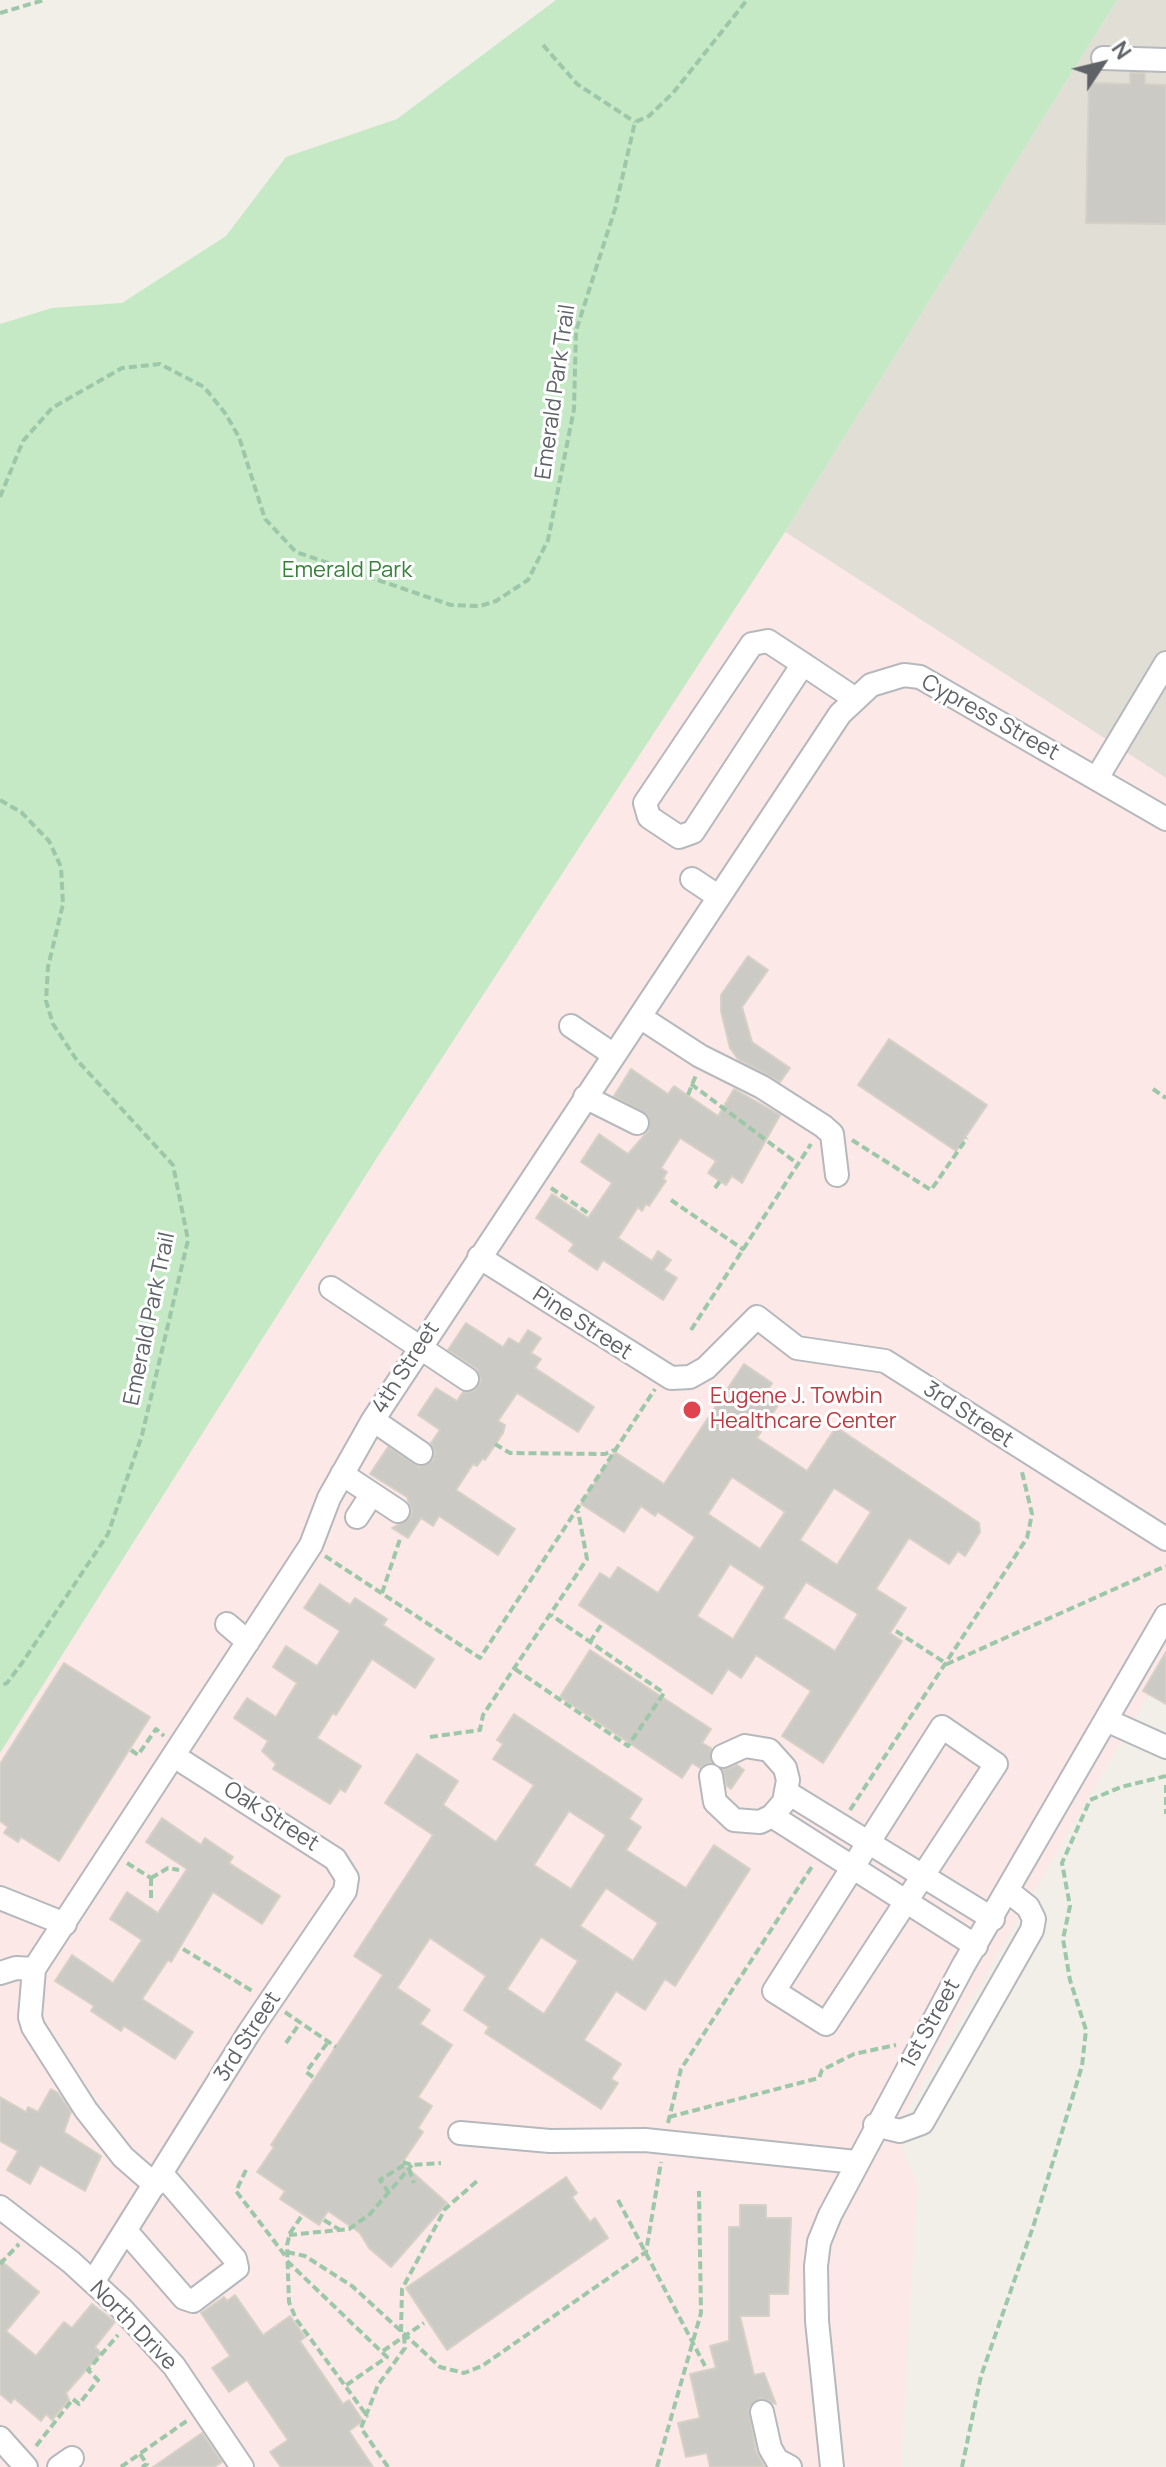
<!DOCTYPE html>
<html>
<head>
<meta charset="utf-8">
<style>
	body { margin:0 }
	#map { position:relative; width:1166px; height:2467px; overflow:hidden; background:#f1efe8; font-family:Manrope,sans-serif }
	canvas { display:block }
	.north { position:absolute; left:1062px; top:24px; width:80px; height:80px; -webkit-text-stroke:6px #fff; paint-order:stroke; rotate:55deg; font-size:22px; font-weight:700; line-height:32px; text-align:center; color:#5f6368 }
	.north::after { content:''; display:block; margin:auto; width:28px; height:36px; background:#5f6368; clip-path:polygon(50% 0,100% 100%,50% 72%,0 100%) }
</style>
</head>
<body>
<div id="map">
<canvas width="1166" height="2467"></canvas>
<div class="north">N</div>
</div>
<script>
const ctx = document.querySelector('canvas').getContext('2d');
ctx.lineJoin = 'round';
function fillPath(path, color) {
  ctx.fillStyle = color;
  ctx.fill(path, 'evenodd');
}
function toPath(rows) {
  const path = new Path2D();
  for (const r of rows) {
    path.moveTo(r[0], r[1]);
    for (let i = 2; i < r.length; i += 2) path.lineTo(r[i], r[i + 1]);
  }
  return path;
}
function trace(path, color, width, dash) {
  ctx.strokeStyle = color;
  ctx.lineWidth = width;
  ctx.lineCap = dash ? 'butt' : 'round';
  ctx.setLineDash(dash || []);
  ctx.stroke(path);
}
function drawText(font, color, halo, rows, align = 'center') {
  ctx.font = font + ' Manrope,sans-serif';
  ctx.lineWidth = 6;
  ctx.setLineDash([]);
  ctx.textBaseline = 'middle';
  ctx.strokeStyle = halo;
  ctx.fillStyle = color;
  for (const [text, x, y, turn = 0] of rows) {
    ctx.save();
    ctx.translate(x, y);
    ctx.rotate((+turn || 0) * Math.PI / 180);
    ctx.textAlign = isNaN(turn) ? turn : align;
    if (halo) ctx.strokeText(text, 0, 0);
    ctx.fillText(text, 0, 0);
    ctx.restore();
  }
}
fillPath(toPath([
	[1117,0,1166,0,1166,778,785,532]
]), '#e1ded6');
fillPath(toPath([
	[785,532,1166,778,1166,1664,895,2130,917,2185,901,2467,0,2467,0,1753,378,1156]
]), '#fce8e6');
fillPath(toPath([
	[556,0,1117,0,785,532,378,1156,0,1753,0,324,52,308,122,303,226,236,286,157,397,119]
]), '#c5e8c5');
const building = toPath([
	[1130,73,1145,73,1145,84,1166,85,1166,224,1086,223,1089,83,1130,84,1130,73],
	[748,956,768,970,742,1007,752,1042,790,1068,780,1082,738,1059,730,1048,721,1011,721,995,748,956],
	[889,1039,987,1105,956,1151,858,1085,889,1039],
	[631,1069,668,1094,674,1086,718,1116,734,1089,780,1115,742,1183,732,1176,726,1185,708,1173,716,1161,680,1138,661,1168,667,1172,663,1179,666,1181,649,1206,646,1204,642,1211,638,1207,618,1238,652,1261,658,1251,671,1260,664,1270,677,1278,663,1300,603,1260,597,1270,569,1251,574,1244,536,1218,552,1194,588,1218,612,1183,581,1162,599,1134,628,1154,649,1130,648,1115,614,1096,631,1069],
	[466,1323,503,1347,509,1338,519,1344,528,1330,541,1338,531,1353,541,1359,535,1368,594,1407,578,1432,517,1393,498,1421,505,1425,503,1433,485,1460,483,1458,477,1466,473,1464,456,1490,515,1529,498,1555,439,1516,433,1526,421,1518,408,1538,392,1528,410,1518,412,1511,407,1497,370,1474,388,1447,419,1467,433,1460,435,1453,431,1443,440,1430,418,1415,436,1388,457,1401,463,1392,474,1391,481,1381,477,1369,448,1350,466,1323],
	[744,1364,772,1383,768,1390,782,1399,757,1438,807,1471,836,1427,979,1523,980,1532,965,1556,958,1551,949,1564,909,1538,876,1589,906,1608,890,1633,902,1641,823,1763,782,1736,811,1691,756,1655,741,1678,728,1669,712,1694,579,1605,600,1573,610,1579,618,1567,658,1593,695,1537,658,1512,655,1516,641,1506,624,1532,581,1504,615,1452,664,1484,744,1364],
	[732,1477,785,1512,760,1549,708,1514,732,1477],
	[834,1488,871,1512,837,1565,800,1540,834,1488],
	[730,1564,765,1587,733,1639,697,1616,730,1564],
	[806,1582,858,1614,835,1651,783,1618,806,1582],
	[320,1584,350,1605,355,1598,387,1619,383,1625,434,1659,415,1688,372,1659,336,1715,333,1713,317,1738,361,1766,345,1792,340,1789,330,1804,273,1769,276,1764,262,1751,268,1741,234,1718,247,1698,276,1717,297,1683,273,1667,286,1646,317,1666,340,1631,304,1608,320,1584],
	[590,1650,711,1729,702,1743,711,1748,711,1762,700,1768,692,1763,682,1778,560,1697,590,1650],
	[1166,1652,1166,1704,1143,1691,1166,1652],
	[64,1663,150,1717,59,1861,21,1837,18,1842,4,1833,8,1827,0,1821,0,1764,64,1663],
	[514,1714,642,1799,629,1819,641,1827,626,1850,686,1888,714,1845,750,1869,675,1986,665,1979,645,2010,616,1991,584,2040,621,2064,611,2079,618,2083,601,2109,485,2033,489,2027,464,2010,486,1976,430,1938,397,1988,430,2010,420,2024,452,2045,418,2097,432,2106,418,2128,423,2132,402,2163,447,2203,391,2267,369,2248,360,2233,328,2211,319,2225,280,2199,285,2191,257,2172,274,2147,271,2145,383,1975,354,1956,433,1835,385,1803,417,1754,458,1781,443,1805,496,1842,534,1785,493,1759,503,1744,497,1740,514,1714],
	[569,1811,606,1835,571,1889,534,1865,569,1811],
	[606,1888,658,1923,633,1961,580,1926,606,1888],
	[541,1937,578,1961,544,2014,507,1989,541,1937],
	[737,1765,744,1770,731,1789,727,1786,723,1770,737,1765],
	[162,1818,201,1845,205,1838,233,1857,229,1863,280,1896,262,1924,213,1892,171,1962,168,1960,142,1999,193,2032,175,2059,124,2026,121,2031,91,2011,94,2006,55,1981,72,1955,113,1983,142,1940,110,1919,127,1892,158,1913,187,1869,146,1842,162,1818],
	[51,2089,58,2093,71,2112,64,2132,101,2156,85,2191,40,2165,30,2184,7,2170,18,2151,0,2141,0,2097,26,2112,28,2107,38,2112,51,2089],
	[566,2177,577,2193,572,2197,590,2222,595,2218,608,2238,447,2350,406,2288,566,2177],
	[740,2205,766,2205,766,2218,791,2218,788,2294,769,2294,769,2316,740,2316,754,2375,764,2373,776,2404,760,2398,749,2409,756,2451,765,2467,710,2467,707,2453,686,2457,678,2423,700,2418,690,2374,716,2368,710,2346,729,2341,729,2227,740,2227,740,2205],
	[0,2260,39,2292,6,2331,36,2356,64,2322,72,2328,92,2304,115,2322,95,2347,101,2353,66,2393,69,2400,52,2420,46,2414,41,2421,14,2398,11,2403,0,2394,0,2260],
	[235,2295,263,2335,290,2316,305,2337,300,2341,343,2404,349,2400,363,2421,349,2431,373,2467,281,2467,270,2452,288,2440,247,2380,229,2392,212,2368,230,2356,201,2313,224,2297,227,2301,235,2295],
	[202,2433,222,2462,214,2467,153,2467,202,2433]
]);
fillPath(building, '#cccac5');
trace(building, '#d6d1c6', 2);
const minor = toPath([
	[1103,58,1166,60],
	[803,664,693,832,679,837,649,817,645,803,752,644,768,641,803,664,854,698],
	[1097,778,1166,663],
	[692,879,719,897],
	[640,1017,700,1056,762,1087,823,1126,832,1134,837,1175],
	[571,1026,614,1055],
	[585,1097,637,1123],
	[479,1257,671,1378,690,1377,706,1368,757,1317,797,1348,885,1361,1166,1539],
	[331,1288,467,1379],
	[373,1420,421,1453],
	[342,1474,398,1511],
	[357,1517,372,1494],
	[227,1624,248,1642],
	[1106,1720,1166,1747],
	[942,1727,996,1764,826,2024,774,1991,942,1727],
	[711,1776,715,1802,734,1820,760,1822,772,1816,784,1802,788,1780,785,1768,769,1750,745,1746,723,1756],
	[788,1793,993,1919],
	[772,1816,976,1946],
	[0,1898,65,1924],
	[0,1973,16,1968,34,1969],
	[875,2125,900,2131,922,2123,1032,1930,1034,1919,1028,1907,1009,1892],
	[460,2133,550,2141,645,2140,856,2162],
	[155,2185,123,2157,86,2110,33,2027,30,2017,34,1969,311,1545,329,1498,373,1420,840,714,871,685,904,675,920,677,1166,819],
	[0,2207,71,2262,121,2308,174,2366,242,2467],
	[126,2231,184,2298,193,2301,237,2268,235,2259,162,2174],
	[93,2282,250,2031,345,1891,347,1878,335,1859,174,1756],
	[762,2412,770,2448,777,2460,790,2467],
	[0,2438,26,2467],
	[59,2467,72,2458],
	[832,2467,817,2321,816,2266,819,2242,830,2215,963,1966,1166,1616]
]);
trace(minor, '#b5b8bc', 26);
trace(toPath([
	[0,13,44,0],
	[543,45,577,84,635,122],
	[0,497,23,441,52,408,122,368,160,364,204,387,225,413,239,437,265,519,296,552,451,605,480,606,496,601,528,580,548,540,574,409,576,331,615,209,635,122,649,116,673,93,747,0],
	[0,800,21,812,49,841,61,867,63,904,48,967,46,1001,53,1024,76,1059,173,1165,188,1240,142,1435,108,1534,22,1663,7,1683,0,1686],
	[691,1084,798,1164],
	[1153,1089,1166,1098],
	[688,1095,696,1075],
	[852,1140,931,1190,967,1138],
	[551,1188,588,1213],
	[715,1188,720,1181],
	[671,1200,744,1250],
	[691,1330,811,1144],
	[495,1444,510,1453,605,1454,614,1450],
	[325,1556,480,1658,655,1389],
	[382,1593,401,1536],
	[896,1631,947,1664,1166,1566],
	[590,1642,603,1622],
	[515,1669,628,1746,664,1693,551,1615],
	[430,1737,480,1730,483,1715,587,1559,578,1511],
	[131,1750,138,1755,156,1729,164,1736],
	[1166,1785,1166,1814],
	[850,1810,1027,1538,1032,1514,1022,1472],
	[127,1863,151,1878],
	[151,1878,168,1868,179,1870],
	[151,1878,151,1900],
	[183,1949,254,1992],
	[285,2012,336,2047],
	[286,2043,300,2023],
	[313,2077,306,2072,328,2042],
	[669,2117,819,2078,822,2070,854,2054,896,2045],
	[668,2123,681,2069,813,1865],
	[403,2162,412,2165,441,2163],
	[409,2169,414,2183],
	[246,2170,236,2191,287,2258],
	[389,2193,380,2180,407,2163],
	[618,2200,705,2366],
	[301,2217,290,2233,287,2245,289,2302,296,2319,368,2417],
	[324,2220,340,2230],
	[289,2235,349,2229,370,2214,412,2165],
	[287,2252,305,2256,352,2286,440,2367,464,2373,482,2366,646,2252,661,2162],
	[287,2261,387,2357,345,2386],
	[0,2264,19,2244],
	[401,2332,402,2289,445,2209,477,2181],
	[36,2446,73,2399,79,2404,98,2380,88,2370,118,2335],
	[140,2454,147,2464,142,2467],
	[121,2467,188,2420],
	[388,2467,361,2428,378,2385,405,2348,404,2335],
	[657,2467,701,2313,699,2191],
	[962,2467,981,2376,1034,2224,1082,2066,1086,2030,1070,1980,1063,1939,1070,1906,1062,1863,1090,1800,1121,1787,1166,1776]
]), '#9cc7a9', 4, [8, 4]);
trace(minor, '#fff', 22);
trace(toPath([
	[383,2351,424,2323]
]), '#9cc7a9', 4, [8, 4]);
for (const [x, y, r, color] of [
	[692,1410,10,"#e0444e"]
]) {
  const dot = new Path2D();
  dot.arc(x, y, r, 0, 2 * Math.PI);
  ctx.fillStyle = color;
  ctx.fill(dot);
  trace(dot, '#fff', 3);
}
drawText('22px', '#5f6368', '#fff', [
	["Emerald Park Trail",556,392,-82],
	["Cypress Street",990,718,29],
	["Emerald Park Trail",150,1319,-78],
	["Pine Street",582,1324,33],
	["4th Street",406,1368,-57],
	["3rd Street",968,1415,33],
	["Oak Street",271,1817,33],
	["1st Street",931,2024,-61],
	["3rd Street",248,2037,-57],
	["North Drive",133,2326,46]
]);
drawText('22px', '#348238', '#fff', [
	["Emerald Park",347,571]
]);
drawText('22px', '#be3a42', '#fff', [
	["Eugene J. Towbin",710,1397],
	["Healthcare Center",710,1422]
], 'left');
</script>
</body>
</html>
